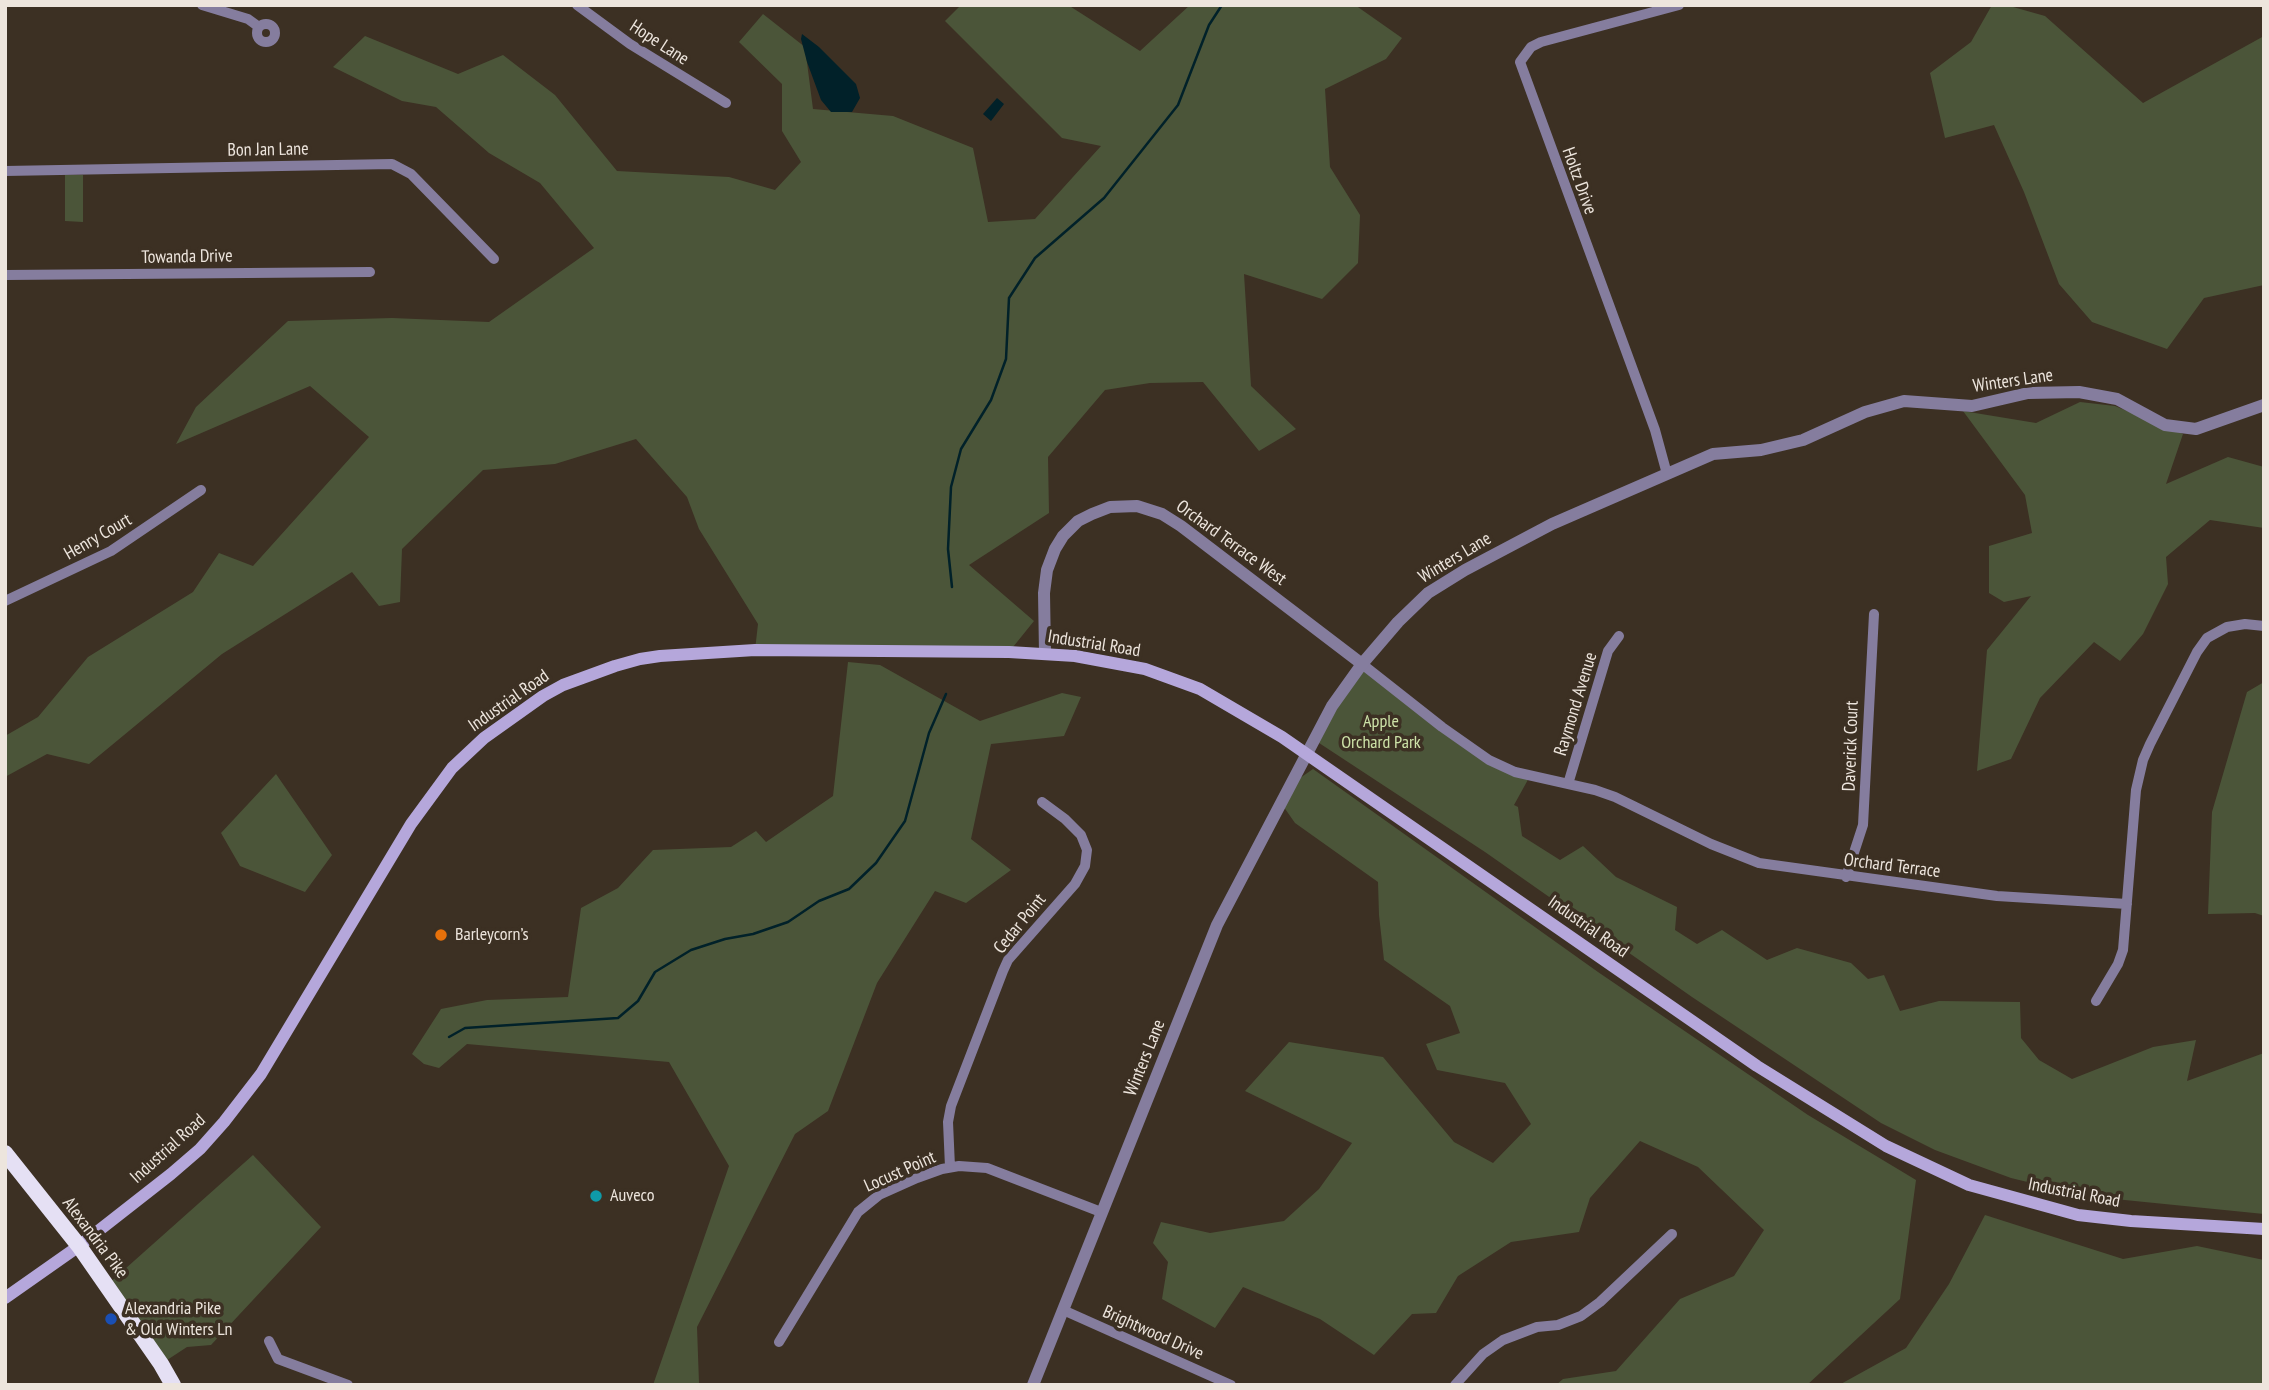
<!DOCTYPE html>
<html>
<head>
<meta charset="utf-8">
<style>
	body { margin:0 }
	#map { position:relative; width:2269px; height:1390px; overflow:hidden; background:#3c3023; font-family:"PT Sans Narrow",sans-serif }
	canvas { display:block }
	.frame { position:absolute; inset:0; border:7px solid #ede5dd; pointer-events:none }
</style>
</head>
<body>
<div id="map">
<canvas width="2269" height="1390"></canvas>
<div class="frame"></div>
</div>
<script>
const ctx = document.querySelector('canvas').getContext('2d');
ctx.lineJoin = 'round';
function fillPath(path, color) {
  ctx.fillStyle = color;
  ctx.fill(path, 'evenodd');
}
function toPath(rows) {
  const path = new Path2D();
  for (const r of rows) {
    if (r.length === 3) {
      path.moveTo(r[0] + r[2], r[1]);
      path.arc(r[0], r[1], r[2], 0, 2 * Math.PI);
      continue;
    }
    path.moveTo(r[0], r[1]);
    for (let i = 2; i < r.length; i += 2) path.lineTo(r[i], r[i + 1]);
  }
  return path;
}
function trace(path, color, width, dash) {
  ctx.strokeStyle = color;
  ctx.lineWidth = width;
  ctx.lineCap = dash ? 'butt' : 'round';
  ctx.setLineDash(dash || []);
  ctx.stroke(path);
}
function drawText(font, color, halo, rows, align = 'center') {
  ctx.font = font + ' "PT Sans Narrow",sans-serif';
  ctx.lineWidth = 7;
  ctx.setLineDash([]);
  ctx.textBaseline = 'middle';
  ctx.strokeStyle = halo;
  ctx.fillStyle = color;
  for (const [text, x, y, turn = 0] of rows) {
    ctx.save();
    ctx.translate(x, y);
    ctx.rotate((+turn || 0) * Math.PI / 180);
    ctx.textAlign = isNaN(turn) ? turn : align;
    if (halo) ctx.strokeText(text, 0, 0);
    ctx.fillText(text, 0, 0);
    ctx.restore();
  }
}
fillPath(toPath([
	[961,5,1068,5,1140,51,1190,5,1355,5,1402,38,1386,59,1325,89,1330,167,1360,215,1358,263,1322,299,1244,274,1251,386,1296,429,1259,451,1203,382,1150,383,1105,390,1048,457,1049,513,969,565,1034,621,1009,652,755,650,758,624,699,529,687,497,636,439,555,464,483,470,402,549,400,602,379,606,352,572,222,654,89,764,47,754,5,777,5,736,38,717,88,657,193,592,219,553,253,566,369,437,310,386,176,444,196,407,288,321,392,318,489,322,594,248,540,183,489,153,436,107,402,101,333,67,365,36,458,74,503,55,555,95,617,171,729,177,775,190,801,162,782,131,782,84,739,42,763,14,805,47,813,109,893,116,973,148,988,222,1035,219,1101,146,1062,138,945,21],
	[1992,5,2006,5,2045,16,2143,103,2264,36,2264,285,2204,298,2167,349,2092,322,2059,284,2024,192,1994,125,1945,138,1930,73,1971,42],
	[65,175,83,175,83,222,65,221],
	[2080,402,2115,406,2183,434,2166,484,2228,457,2264,467,2264,528,2210,520,2166,557,2168,584,2143,634,2120,661,2094,642,2040,698,2011,759,1977,771,1987,650,2031,596,2004,602,1989,593,1989,546,2032,533,2025,495,1963,411,2036,423],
	[848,662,880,665,980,721,1062,693,1081,697,1064,736,991,744,971,839,1011,870,966,903,935,891,877,983,828,1111,795,1134,697,1327,699,1383,653,1385,729,1166,669,1062,467,1044,439,1068,424,1064,412,1054,441,1009,487,1000,568,997,581,908,618,888,653,850,731,847,756,831,766,842,833,796],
	[1362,664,1475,752,1530,776,1514,805,1518,807,1522,836,1560,860,1583,846,1616,877,1677,907,1675,930,1697,944,1722,930,1767,960,1797,948,1851,963,1868,979,1884,975,1900,1011,1939,1001,2020,1002,2021,1038,2039,1060,2072,1079,2153,1047,2196,1040,2187,1081,2264,1053,2264,1214,2085,1196,2011,1178,1935,1150,1881,1123,1692,997,1485,852,1316,741],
	[2264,682,2264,916,2255,913,2208,914,2212,812,2247,692],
	[1313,769,1598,972,1808,1115,1916,1180,1900,1299,1807,1385,1556,1385,1563,1379,1616,1371,1680,1299,1734,1276,1764,1230,1698,1167,1640,1141,1590,1198,1579,1232,1511,1242,1458,1276,1436,1313,1412,1314,1374,1355,1320,1319,1243,1287,1215,1328,1162,1299,1168,1262,1153,1243,1161,1222,1210,1233,1284,1221,1319,1189,1352,1143,1245,1091,1289,1042,1383,1057,1454,1142,1493,1163,1531,1124,1505,1083,1437,1070,1426,1044,1460,1033,1450,1006,1384,960,1379,915,1378,882,1295,823,1281,803,1290,785],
	[276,774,332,855,305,892,240,866,221,833],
	[253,1155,321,1227,211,1345,187,1347,161,1364,107,1285],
	[1985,1215,2123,1259,2197,1246,2264,1260,2264,1385,1839,1385,1906,1348,1949,1284]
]), '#4b5539');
fillPath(toPath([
	[802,34,819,47,856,84,860,98,852,112,831,112,821,100,807,62,801,39],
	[997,98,1004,104,991,121,983,114]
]), '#012129');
trace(toPath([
	[952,587,948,549,951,487,961,449,991,400,1006,359,1009,298,1035,258,1104,198,1178,105,1209,25,1222,5],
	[449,1037,465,1028,618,1018,638,1001,655,972,691,950,725,939,753,934,788,922,819,901,849,889,876,863,905,821,929,733,946,694]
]), '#012129', 2.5);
trace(toPath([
	[202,5,248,19,259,27],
	[577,5,630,44,726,103],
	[266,33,9],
	[5,171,392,164,411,174,494,259],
	[5,275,370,272],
	[1667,474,1655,430,1520,62,1531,47,1541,42,1679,5],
	[5,601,111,551,201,490],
	[1362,664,1442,727,1489,760,1515,772,1595,790,1615,797,1711,844,1759,863,1997,896,2127,904],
	[1568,784,1608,651,1619,636],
	[1846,877,1863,825,1874,614],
	[2096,1001,2118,964,2123,950,2136,790,2143,760,2150,744,2197,652,2207,638,2227,627,2245,624,2264,626],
	[950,1167,948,1122,951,1106,1003,971,1008,960,1075,884,1085,866,1087,850,1081,835,1065,819,1042,802],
	[1063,1310,1231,1385],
	[269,1341,278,1359,348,1385],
	[779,1342,858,1212,879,1195,917,1178,942,1169,959,1166,987,1168,1101,1212],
	[1455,1385,1483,1354,1503,1340,1537,1327,1558,1325,1581,1316,1600,1302,1672,1234]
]), '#857d9e', 10);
trace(toPath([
	[1045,653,1044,593,1047,570,1055,549,1063,536,1078,521,1092,514,1110,507,1137,506,1162,514,1181,526,1362,664],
	[1033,1385,1217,925,1332,706,1362,664,1398,622,1428,593,1465,570,1552,524,1713,454,1761,450,1803,440,1865,412,1904,401,1972,406,2028,393,2079,392,2117,399,2165,425,2196,429,2264,405]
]), '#857d9e', 12);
trace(toPath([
	[5,1298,79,1246,171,1174,200,1149,224,1122,261,1074,411,824,452,768,484,738,543,696,563,685,615,666,640,659,660,656,755,650,1009,652,1075,656,1145,669,1200,689,1282,737,1757,1066,1886,1146,1969,1185,2078,1215,2131,1221,2264,1229]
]), '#b5a7db', 12);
trace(toPath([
	[5,1153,79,1246,161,1364,173,1385]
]), '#e5e0f4', 16);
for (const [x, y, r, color] of [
	[441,935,7,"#e8710a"],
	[596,1196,7,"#0f9aa8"],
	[111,1319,7,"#1a4fb4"]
]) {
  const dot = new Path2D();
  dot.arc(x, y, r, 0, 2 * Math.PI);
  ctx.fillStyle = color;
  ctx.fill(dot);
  trace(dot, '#3c3023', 2.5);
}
drawText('18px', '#ede5dd', '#3c3023', [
	["Hope Lane",659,43,33],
	["Bon Jan Lane",268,150,-1],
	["Holtz Drive",1579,181,70],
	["Towanda Drive",187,257,-1],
	["Winters Lane",2013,381,-8],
	["Henry Court",98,537,-30],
	["Orchard Terrace West",1231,543,36],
	["Winters Lane",1455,558,-31],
	["Industrial Road",1094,644,9],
	["Industrial Road",509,701,-35],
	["Raymond Avenue",1576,704,-73],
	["Daverick Court",1851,746,-88],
	["Orchard Terrace",1892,866,7],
	["Cedar Point",1020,924,-51],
	["Industrial Road",1588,927,35],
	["Winters Lane",1145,1058,-68],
	["Industrial Road",168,1149,-42],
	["Locust Point",900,1172,-24],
	["Industrial Road",2074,1193,11],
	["Alexandria Pike",95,1238,53],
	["Brightwood Drive",1153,1333,24]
]);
drawText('18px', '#cde2a8', '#3c3023', [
	["Apple",1381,722],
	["Orchard Park",1381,743]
]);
drawText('18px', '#ede5dd', '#3c3023', [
	["Barleycorn’s",455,935],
	["Auveco",610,1196],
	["Alexandria Pike",125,1309],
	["& Old Winters Ln",125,1330]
], 'left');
</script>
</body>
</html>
